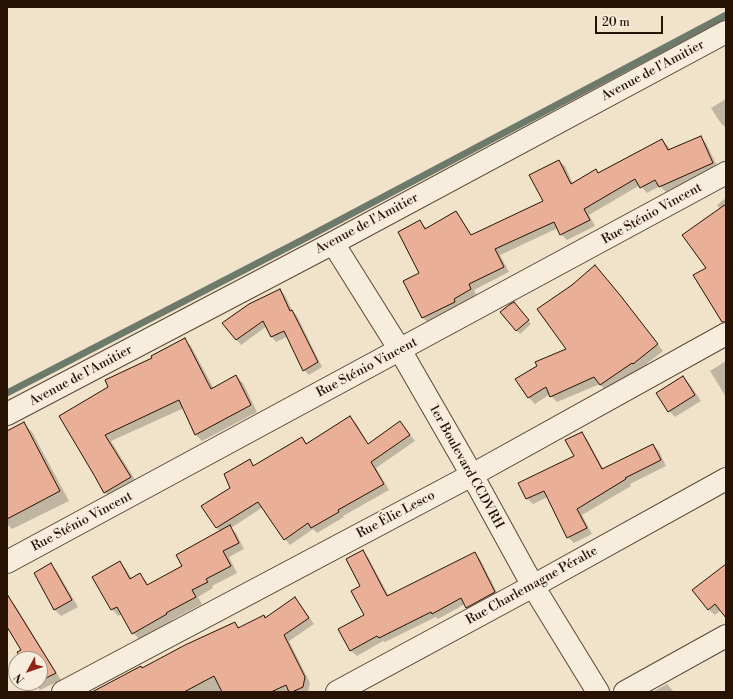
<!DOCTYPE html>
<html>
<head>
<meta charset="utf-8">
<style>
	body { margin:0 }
	#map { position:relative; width:733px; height:699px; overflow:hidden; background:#f1e3ca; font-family:"Libre Bodoni",serif }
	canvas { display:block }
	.frame { position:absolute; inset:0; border:8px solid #271203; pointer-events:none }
	.north { position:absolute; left:8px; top:651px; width:40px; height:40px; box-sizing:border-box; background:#f6eddd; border:1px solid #a39586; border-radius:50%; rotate:230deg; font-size:11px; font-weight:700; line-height:16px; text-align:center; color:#271203 }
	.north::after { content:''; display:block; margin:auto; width:14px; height:18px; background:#8f2418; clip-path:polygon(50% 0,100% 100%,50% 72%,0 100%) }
	.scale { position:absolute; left:595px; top:16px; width:68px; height:18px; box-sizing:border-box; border:2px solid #271203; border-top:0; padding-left:5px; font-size:12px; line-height:14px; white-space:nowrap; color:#271203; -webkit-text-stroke:3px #f6eddd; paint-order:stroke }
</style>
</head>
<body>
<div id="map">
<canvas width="733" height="699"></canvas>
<div class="frame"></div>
<div class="north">N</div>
<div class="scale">20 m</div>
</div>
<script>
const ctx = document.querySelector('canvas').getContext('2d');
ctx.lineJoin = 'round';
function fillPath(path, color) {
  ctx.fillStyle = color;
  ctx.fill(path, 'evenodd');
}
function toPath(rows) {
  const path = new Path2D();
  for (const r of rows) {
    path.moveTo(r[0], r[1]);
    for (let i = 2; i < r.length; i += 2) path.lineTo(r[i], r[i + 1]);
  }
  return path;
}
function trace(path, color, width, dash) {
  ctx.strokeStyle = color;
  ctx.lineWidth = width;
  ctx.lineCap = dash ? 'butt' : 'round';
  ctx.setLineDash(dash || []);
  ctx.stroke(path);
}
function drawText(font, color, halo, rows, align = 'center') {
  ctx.font = font + ' "Libre Bodoni",serif';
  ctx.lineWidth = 4;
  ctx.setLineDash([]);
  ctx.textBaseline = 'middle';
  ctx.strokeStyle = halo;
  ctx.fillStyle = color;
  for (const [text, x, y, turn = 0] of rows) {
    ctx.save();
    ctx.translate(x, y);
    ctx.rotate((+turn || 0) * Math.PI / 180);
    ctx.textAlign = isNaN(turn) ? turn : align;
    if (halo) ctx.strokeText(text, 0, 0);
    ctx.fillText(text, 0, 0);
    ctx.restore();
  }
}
fillPath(toPath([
	[726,99,726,127,725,127,720,122,711,108],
	[701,137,706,143,718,168,666,192,660,186,647,193,640,185,589,215,595,226,567,240,561,234,558,228,500,255,509,272,474,290,476,295,459,305,460,307,429,323,423,318,404,281,421,273,420,221,427,229,456,212,461,218,472,236,544,201,559,161,565,166,573,184,599,174,662,140,668,146,670,150],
	[726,198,726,324,722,320,707,268,720,209,717,205],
	[595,266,626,303,663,351,639,370,639,369,606,391,600,384,557,402,551,396,550,394,535,404,529,398,517,380,567,349,572,286],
	[280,290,285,295,293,312,297,316,322,367,309,375,304,370,288,336,276,342,272,337,267,326,241,345,237,340,224,323],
	[517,306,531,324,520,334,501,312],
	[185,340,191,346,214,389,236,376,243,383,257,412,202,441,196,435,184,408,111,441,137,483,111,498,105,492,95,475,109,387,153,358],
	[726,361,726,397,710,371],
	[683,377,689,383,701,401,675,417,669,411],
	[350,417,356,423,369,445,400,422,405,428,415,441,376,468,389,490,343,516,344,517,317,533,313,529,290,545,285,539,263,507,231,528,236,533,244,549,229,557,237,573,212,586,213,588,198,597,202,604,172,620,173,621,139,639,133,633,122,614,118,616,112,609,119,563,126,569,132,579,140,575,146,581,148,585,183,566,220,531,217,528,203,507,232,488,249,461,255,466,302,439,308,444],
	[23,423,32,432,69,501,12,529,7,524,7,432],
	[581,433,587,439,604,470,653,445,659,451,666,466,630,484,631,486,582,515,592,534,574,543,568,537,548,497,533,504,527,498,575,456],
	[362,552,368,557,389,596,475,554,480,559,500,598,472,613,467,607,465,604,438,619,436,617,385,642,383,641,357,656,351,651,339,630,365,615,362,587],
	[51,565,57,571,78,607,61,616,55,610,35,573],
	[694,591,726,598,726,606,715,615,708,609],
	[9,599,15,605,61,680,40,690,34,683,40,683,40,659,22,659,23,650,7,625,7,600],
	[295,599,300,604,314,624,289,641,310,683,308,692,290,692,290,691,287,692,111,692,141,667,143,669,235,623,240,628,264,616,266,619],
	[667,684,674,692,653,692]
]), '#0003');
trace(toPath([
	[7,393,304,239,726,15]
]), '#6d796b', 7);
const building = toPath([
	[701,136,713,163,659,187,655,180,640,188,635,179,584,209,590,220,560,235,554,222,495,249,504,267,469,284,471,289,454,299,455,302,422,318,403,281,419,273,398,232,420,220,425,229,456,211,471,235,543,201,529,175,559,160,571,184,596,169,598,173,662,139,668,150,701,136],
	[726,204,726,322,722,322,693,275,706,268,682,235,726,204],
	[595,265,620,295,658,344,633,364,632,363,600,385,594,377,550,397,546,387,528,398,515,379,537,366,535,362,566,349,537,309,572,285,595,265],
	[280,289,290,311,292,310,318,362,303,371,284,331,271,337,263,321,236,340,222,323,249,304,280,289],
	[514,302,529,320,516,331,500,312,509,305,514,302],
	[185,338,211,389,236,375,251,405,195,435,179,400,105,435,131,477,104,493,94,475,59,416,108,387,105,380,152,358,151,356,185,338],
	[683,376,695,395,668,412,656,393,683,376],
	[350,416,368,444,400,421,410,435,371,462,384,484,338,510,339,512,311,528,308,523,284,540,258,502,216,528,201,506,230,488,224,474,250,459,253,466,302,437,306,444,350,416],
	[24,422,60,491,7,519,7,431,24,422],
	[582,432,602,469,653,444,661,460,625,478,626,479,577,509,587,528,567,538,544,491,526,499,518,483,574,456,565,440,582,432],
	[230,525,239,543,223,551,231,566,206,579,208,582,192,590,196,597,166,613,167,614,132,634,117,607,111,610,92,577,120,561,130,579,140,573,147,585,182,566,176,555,230,525],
	[363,550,387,596,475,552,495,592,466,608,461,598,432,614,431,612,379,638,377,636,350,651,338,629,364,615,351,591,360,586,346,559,363,550],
	[51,563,72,600,54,610,34,573,51,563],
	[726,564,726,618,715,604,708,610,692,590,726,564],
	[7,594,56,673,40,681,40,659,21,659,17,652,21,650,7,627,7,594],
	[295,597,309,618,284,635,305,677,303,687,292,692,289,692,286,685,271,692,222,692,214,676,184,692,92,692,141,666,142,668,185,645,235,622,238,628,264,615,265,618,295,597]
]);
fillPath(building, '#e9b097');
trace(building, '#271203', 1);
const minor = toPath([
	[333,243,400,350,472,475,533,586,598,692],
	[7,414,333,243,726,32],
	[7,562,726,173],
	[63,692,472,475,726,334],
	[337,692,533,586,726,479],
	[625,692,726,636]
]);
trace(minor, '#5a4635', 24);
trace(minor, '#f6eddd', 22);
drawText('13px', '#271203', '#f6eddd', [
	["Avenue de l'Amitier",653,71,-28],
	["Rue Sténio Vincent",652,214,-29],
	["Avenue de l'Amitier",367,224,-28],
	["Rue Sténio Vincent",367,368,-28],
	["Avenue de l'Amitier",81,376,-28],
	["1er Boulevard CCDVRH",466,467,61],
	["Rue Élie Lesco",396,515,-28],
	["Rue Sténio Vincent",82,522,-28],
	["Rue Charlemagne Péralte",532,586,-29]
]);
</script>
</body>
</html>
